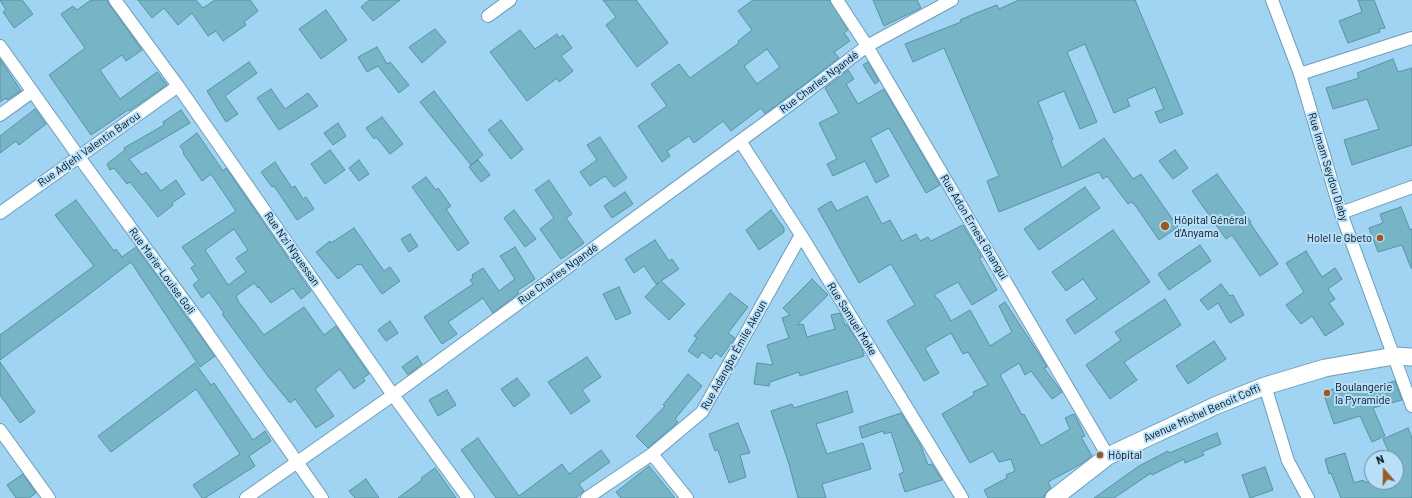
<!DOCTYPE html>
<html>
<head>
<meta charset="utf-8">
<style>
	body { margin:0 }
	#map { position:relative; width:1412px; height:498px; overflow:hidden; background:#a1d3f3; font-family:Barlow,sans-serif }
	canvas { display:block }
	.north { position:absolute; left:1364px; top:450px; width:40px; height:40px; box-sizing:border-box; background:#b7dff8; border:1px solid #6e8ca0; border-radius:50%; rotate:340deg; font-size:11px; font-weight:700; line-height:16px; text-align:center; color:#01101b }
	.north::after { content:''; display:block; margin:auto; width:14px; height:18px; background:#995923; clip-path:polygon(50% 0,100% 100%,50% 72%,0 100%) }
</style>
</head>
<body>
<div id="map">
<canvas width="1412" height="498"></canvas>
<div class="north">N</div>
</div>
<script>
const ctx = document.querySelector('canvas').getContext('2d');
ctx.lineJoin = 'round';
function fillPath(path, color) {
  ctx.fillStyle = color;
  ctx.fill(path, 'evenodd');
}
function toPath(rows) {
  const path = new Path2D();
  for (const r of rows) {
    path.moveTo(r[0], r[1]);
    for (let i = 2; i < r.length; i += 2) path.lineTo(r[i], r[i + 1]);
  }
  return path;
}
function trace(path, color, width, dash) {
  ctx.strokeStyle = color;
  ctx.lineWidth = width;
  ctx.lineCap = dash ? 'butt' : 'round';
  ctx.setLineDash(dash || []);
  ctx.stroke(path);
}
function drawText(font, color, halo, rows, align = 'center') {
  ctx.font = font + ' Barlow,sans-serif';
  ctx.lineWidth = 4;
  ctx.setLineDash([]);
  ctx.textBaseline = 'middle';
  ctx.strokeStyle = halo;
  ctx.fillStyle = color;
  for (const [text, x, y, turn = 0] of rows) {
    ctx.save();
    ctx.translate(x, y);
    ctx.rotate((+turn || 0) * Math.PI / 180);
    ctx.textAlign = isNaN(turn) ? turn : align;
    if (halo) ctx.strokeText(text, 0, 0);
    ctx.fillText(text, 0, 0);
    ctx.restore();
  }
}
const building = toPath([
	[0,0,22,0,33,14,14,28,3,12,6,10,0,0],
	[91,0,108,0,109,4,142,50,126,61,122,55,100,70,120,99,157,72,167,85,129,111,128,110,91,135,49,75,85,48,61,14,73,6,77,10,91,0],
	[138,0,196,0,203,8,215,0,250,0,258,11,244,22,246,25,223,41,216,31,208,36,192,13,178,25,164,8,152,18,138,0],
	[369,0,400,0,373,21,361,7,369,0],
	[603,0,636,0,668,43,637,67,606,25,616,17,603,0],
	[753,0,830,0,848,30,844,33,850,41,834,52,839,58,765,114,761,108,731,131,723,121,694,143,689,136,667,151,670,156,662,162,638,126,667,106,651,84,679,64,690,78,739,43,738,41,752,30,738,11,753,0],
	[767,49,780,67,757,84,744,66,767,49],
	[873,0,917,0,921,8,884,26,873,0],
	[1019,0,1135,0,1183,114,1160,123,1155,112,1164,109,1155,87,1127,99,1130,106,1114,113,1085,44,1067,52,1097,122,1080,129,1064,91,1038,102,1053,139,1051,140,1062,168,1104,138,1133,179,1141,174,1178,227,1159,240,1135,205,1131,202,1128,204,1107,176,1103,179,1099,172,999,212,987,181,999,176,944,48,913,62,905,44,961,22,960,20,976,13,997,5,999,9,1019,0],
	[1358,0,1374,0,1385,28,1379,29,1380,32,1348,43,1339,21,1362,12,1358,0],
	[326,10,347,40,321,59,299,29,326,10],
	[435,29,446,42,422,63,409,47,435,29],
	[520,30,535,49,557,34,559,38,563,35,572,48,561,56,573,71,559,82,557,78,527,101,490,52,520,30],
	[377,47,387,64,390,62,409,85,399,93,378,66,367,72,358,57,377,47],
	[0,59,21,91,7,100,6,98,0,102,0,59],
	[1393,59,1398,72,1412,68,1412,145,1352,165,1344,140,1379,129,1367,99,1333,109,1326,88,1359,78,1357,73,1393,59],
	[249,62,257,73,225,96,238,114,226,122,207,91,249,62],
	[868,62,879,81,875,84,863,65,868,62],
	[848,70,854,79,846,84,858,104,884,89,940,185,926,193,889,128,870,138,889,176,876,183,865,161,833,176,827,164,837,159,819,123,839,113,825,88,848,70],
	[271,89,285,109,308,93,318,106,279,130,257,98,271,89],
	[434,91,483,155,471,165,420,102,434,91],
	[35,109,46,124,19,145,16,141,0,153,0,136,35,109],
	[181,110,190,123,129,159,142,175,146,172,161,191,176,180,185,194,172,203,173,205,158,217,130,182,127,184,114,168,110,170,107,164,125,150,124,148,164,125,163,122,181,110],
	[382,117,403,144,390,154,376,137,374,139,366,128,382,117],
	[501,120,523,149,511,159,488,130,501,120],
	[338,123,346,136,333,145,324,133,338,123],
	[197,133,223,171,226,168,311,291,301,299,293,288,271,303,259,287,258,288,254,283,236,296,238,301,264,335,304,307,324,335,336,326,369,374,363,378,365,381,354,389,340,369,315,389,334,416,316,428,295,399,290,403,267,375,222,314,224,313,209,292,202,298,193,285,199,280,191,268,195,265,182,247,236,211,211,174,202,181,183,153,184,152,180,146,197,133],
	[234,229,248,250,236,258,246,272,228,285,205,250,234,229],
	[600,137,627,178,614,187,605,176,590,186,580,172,597,160,587,145,600,137],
	[330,150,345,170,325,184,311,164,330,150],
	[1175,150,1188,168,1173,179,1159,161,1175,150],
	[359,160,369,174,359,181,349,168,359,160],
	[478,160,490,175,481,182,469,167,478,160],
	[275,162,292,188,295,186,303,199,306,197,314,209,297,220,274,186,272,187,261,172,275,162],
	[1217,174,1251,222,1250,223,1278,264,1260,276,1232,235,1226,239,1192,191,1217,174],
	[426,177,436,190,438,188,451,206,446,209,469,243,458,251,412,187,426,177],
	[549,180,572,214,566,218,584,243,561,259,540,229,554,218,535,190,549,180],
	[1085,187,1100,208,1039,250,1024,229,1085,187],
	[625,192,633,204,612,218,604,206,625,192],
	[867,196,882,224,890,220,902,241,916,234,920,241,928,237,931,241,963,225,982,257,979,258,997,290,972,305,958,282,934,295,940,301,951,321,970,310,990,346,1012,332,999,306,1005,302,1039,354,1047,367,1044,368,1062,392,1052,399,1031,371,1025,375,1019,363,1000,375,1022,415,1024,414,1041,446,1070,429,1065,418,1074,414,1078,421,1085,436,1081,437,1092,456,1081,464,1048,482,1051,488,1045,494,1044,498,988,498,984,490,1007,478,1006,475,1015,471,1011,459,999,462,993,451,970,463,942,414,974,395,973,392,988,385,968,352,963,354,951,333,925,348,939,373,924,381,887,321,915,305,891,264,859,283,818,209,831,201,837,211,867,196],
	[76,200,114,251,116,249,122,257,136,247,215,356,200,367,131,262,83,299,0,360,0,335,94,266,55,215,76,200],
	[1401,207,1410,230,1412,229,1412,268,1411,268,1402,245,1378,252,1369,228,1383,223,1380,214,1401,207],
	[514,210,536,239,525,247,504,218,514,210],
	[771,210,784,228,784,232,759,250,746,230,771,210],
	[354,228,384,271,390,267,400,281,382,294,361,264,359,265,358,264,338,279,316,252,330,241,331,243,354,228],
	[1113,230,1150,282,1075,334,1066,320,1097,299,1083,279,1066,291,1052,272,1113,230],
	[410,234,418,246,409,252,401,239,410,234],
	[655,240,669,261,672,259,679,269,661,281,685,304,669,320,645,297,659,282,656,284,644,266,634,273,625,259,655,240],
	[1200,245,1211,261,1169,290,1158,274,1200,245],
	[515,247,535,279,517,291,519,293,493,313,483,298,448,322,457,334,442,344,424,317,473,284,470,280,473,278,472,275,483,268,499,291,515,279,500,256,515,247],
	[1306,251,1322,277,1335,268,1342,279,1328,289,1335,299,1329,303,1344,324,1325,336,1312,316,1301,324,1286,305,1304,292,1286,263,1306,251],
	[812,279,828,295,797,325,803,324,807,337,835,329,831,315,840,313,845,325,847,325,862,348,864,356,800,376,799,372,770,382,769,386,754,384,757,363,773,365,767,345,789,338,782,318,790,315,783,308,812,279],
	[1221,284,1230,296,1233,295,1244,315,1230,323,1218,303,1208,310,1200,300,1221,284],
	[619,287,631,313,616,320,603,294,619,287],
	[730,293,748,307,728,333,735,338,721,357,716,353,711,359,702,352,698,358,688,351,697,338,694,336,730,293],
	[1165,299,1181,325,1124,362,1137,380,1110,399,1086,365,1121,340,1115,332,1165,299],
	[390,321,398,333,386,341,378,330,390,321],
	[1214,341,1226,359,1188,384,1176,366,1214,341],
	[417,356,422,364,408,375,402,367,417,356],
	[587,357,601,377,582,390,590,401,571,414,548,382,587,357],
	[0,362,35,412,20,423,0,395,0,362],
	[195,363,211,385,214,383,253,440,265,431,271,441,249,456,255,466,205,498,202,498,193,485,240,454,196,389,111,452,98,436,195,363],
	[688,374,702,386,675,419,678,422,648,448,636,436,665,406,663,405,688,374],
	[517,378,530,395,514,407,501,389,517,378],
	[1395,381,1402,400,1373,408,1385,436,1372,442,1360,416,1334,424,1323,392,1352,384,1354,393,1395,381],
	[447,390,456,405,438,416,429,400,447,390],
	[847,391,853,412,816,424,827,454,863,443,871,469,822,484,826,498,798,498,789,464,771,411,792,404,794,408,847,391],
	[901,413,921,446,928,465,932,464,942,480,905,492,899,474,904,472,891,432,884,434,883,431,862,438,859,427,901,413],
	[738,423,750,453,740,455,746,477,729,483,718,450,715,451,709,434,738,423],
	[1408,428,1412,438,1412,498,1341,498,1331,473,1329,474,1325,459,1345,453,1354,483,1363,480,1364,482,1396,482,1396,455,1391,457,1383,439,1408,428],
	[1217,433,1221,444,1202,452,1204,455,1185,463,1184,459,1152,475,1151,473,1114,498,1094,498,1139,466,1168,451,1169,453,1217,433],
	[478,438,519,496,562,464,569,474,601,450,610,462,579,484,584,491,576,498,496,498,461,450,478,438],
	[649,466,675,498,621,498,616,492,649,466],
	[1265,467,1273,490,1250,498,1242,475,1265,467],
	[435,468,456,498,398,498,422,480,421,478,435,468],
	[23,474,36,493,29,498,16,498,7,485,23,474],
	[366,479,379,498,355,498,349,491,366,479]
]);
fillPath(building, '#77b5c6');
trace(building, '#5593a3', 1);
const street = toPath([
	[115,0,178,86,393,395,468,498],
	[837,0,867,46,1108,456],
	[1272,0,1300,74,1341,213,1412,406],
	[488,16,510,0],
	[0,46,79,157,197,318,322,498],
	[1300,74,1412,38],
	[0,115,32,92],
	[740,141,801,235,962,498],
	[0,213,178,86],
	[1341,213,1412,187],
	[1265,386,1288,461,1308,498],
	[0,430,49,498],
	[652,454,687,498],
	[246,498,393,395,792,103,867,46,952,0],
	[587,498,652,454,702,412,801,235]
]);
const secondary = toPath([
	[1054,498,1108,456,1217,405,1265,386,1325,368,1394,356,1412,357]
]);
trace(street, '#6d9dbb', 14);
trace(secondary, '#6d9dbb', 19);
trace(street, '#fff', 12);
trace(secondary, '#fff', 17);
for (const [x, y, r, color] of [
	[1165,226,5,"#995923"],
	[1380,238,4,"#995923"],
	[1327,393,4,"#995923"],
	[1100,455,4,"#995923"]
]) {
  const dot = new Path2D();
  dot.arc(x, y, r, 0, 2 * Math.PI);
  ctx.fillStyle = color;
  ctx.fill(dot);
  trace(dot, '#b7dff8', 1.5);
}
drawText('11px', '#01101b', '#b7dff8', [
	["Rue Charles Ngandé",819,82,-37],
	["Rue Adjehi Valentin Barou",89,149,-35],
	["Rue Imam Seydou Diaby",1328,167,73],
	["Rue Adon Ernest Gnangui",974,227,59],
	["Rue N'zi N'guessan",292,249,55],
	["Rue Marie-Louise Goli",162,271,54],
	["Rue Charles Ngandé",558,274,-36],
	["Rue Samuel Moke",852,319,58],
	["Rue Adangbe Émile Akoun",734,355,-61],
	["Avenue Michel Benoit Coffi",1202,413,-24]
]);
drawText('11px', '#01101b', '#b7dff8', [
	["Hôpital Général",1174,220],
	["d'Anyama",1174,233],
	["Holel le Gbeto",1372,238,"right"],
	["Boulangerie",1335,387],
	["la Pyramide",1335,400],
	["Hôpital",1108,455]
], 'left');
</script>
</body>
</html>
